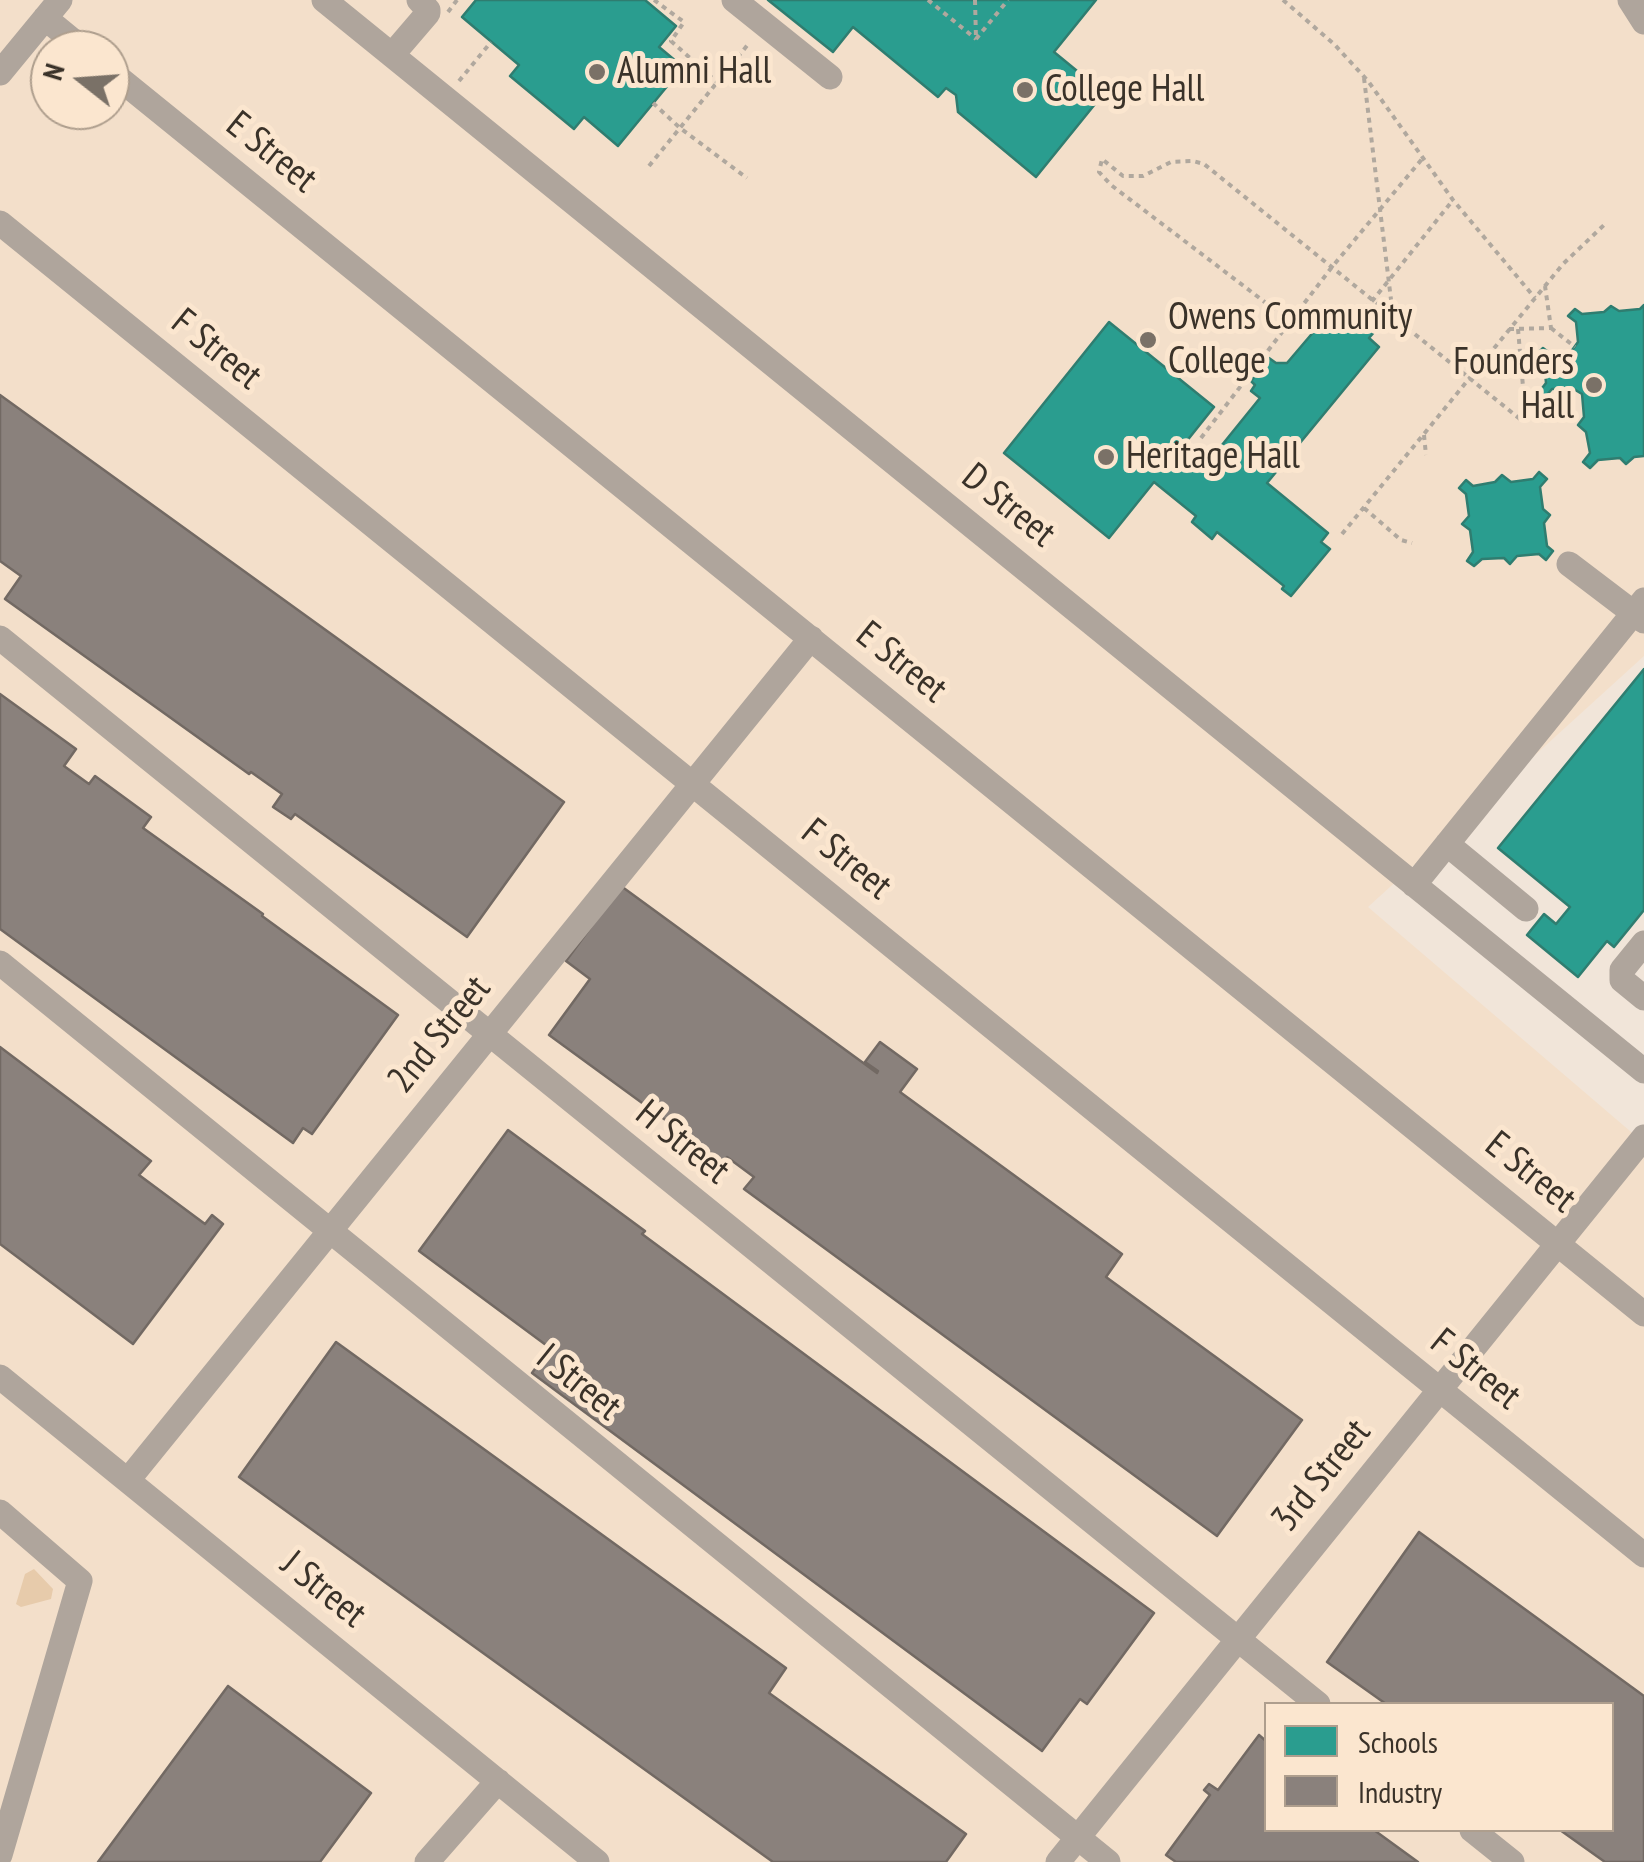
<!DOCTYPE html>
<html>
<head>
<meta charset="utf-8">
<style>
	body { margin:0 }
	#map { position:relative; width:1644px; height:1862px; overflow:hidden; background:#f1e5d9; font-family:"PT Sans Narrow",sans-serif }
	canvas { display:block }
	.legend { position:absolute; left:1264px; top:1702px; width:350px; height:130px; box-sizing:border-box; background:#fbe6cf; border:2px solid #ae9e8d; margin:0; padding:12px 18px; list-style:none; font-size:30px; color:#3a3229 }
	.legend li { display:flex; align-items:center; gap:20px; height:50px }
	.legend b { width:50px; border:2px solid #ae9e8d }
	.north { position:absolute; left:30px; top:30px; width:100px; height:100px; box-sizing:border-box; background:#fbe6cf; border:2px solid #ae9e8d; border-radius:50%; rotate:287deg; font-size:28px; font-weight:700; line-height:40px; text-align:center; color:#3a3229 }
	.north::after { content:''; display:block; margin:auto; width:35px; height:45px; background:#7a7167; clip-path:polygon(50% 0,100% 100%,50% 72%,0 100%) }
</style>
</head>
<body>
<div id="map">
<canvas width="1644" height="1862"></canvas>
<ul class="legend">
<li><b style="height:28px;background:#2a9d8f"></b>Schools</li>
<li><b style="height:28px;background:#8a817c"></b>Industry</li>
</ul>
<div class="north">N</div>
</div>
<script>
const ctx = document.querySelector('canvas').getContext('2d');
ctx.lineJoin = 'round';
function fillPath(path, color) {
  ctx.fillStyle = color;
  ctx.fill(path, 'evenodd');
}
function toPath(rows) {
  const path = new Path2D();
  for (const r of rows) {
    path.moveTo(r[0], r[1]);
    for (let i = 2; i < r.length; i += 2) path.lineTo(r[i], r[i + 1]);
  }
  return path;
}
function trace(path, color, width, dash) {
  ctx.strokeStyle = color;
  ctx.lineWidth = width;
  ctx.lineCap = dash ? 'butt' : 'round';
  ctx.setLineDash(dash || []);
  ctx.stroke(path);
}
function drawText(font, color, halo, rows, align = 'center') {
  ctx.font = font + ' "PT Sans Narrow",sans-serif';
  ctx.lineWidth = 10;
  ctx.setLineDash([]);
  ctx.textBaseline = 'middle';
  ctx.strokeStyle = halo;
  ctx.fillStyle = color;
  for (const [text, x, y, turn = 0] of rows) {
    ctx.save();
    ctx.translate(x, y);
    ctx.rotate((+turn || 0) * Math.PI / 180);
    ctx.textAlign = isNaN(turn) ? turn : align;
    if (halo) ctx.strokeText(text, 0, 0);
    ctx.fillText(text, 0, 0);
    ctx.restore();
  }
}
fillPath(toPath([
	[0,0,1644,0,1644,656,1368,907,1644,1143,1644,1862,0,1862],
	[50,50,110,50,110,110,50,110],
	[1266,1704,1612,1704,1612,1830,1266,1830]
]), '#f3dfca');
fillPath(toPath([
	[34,1569,53,1589,51,1599,21,1607,16,1604,25,1574]
]), '#e7cbab');
const schools = toPath([
	[476,0,645,0,676,26,659,47,683,67,618,146,584,117,574,129,510,76,519,65,462,17,476,0],
	[768,0,1096,0,1054,52,1104,93,1036,177,958,112,956,95,946,88,938,97,853,27,833,52,768,0],
	[1644,305,1644,456,1634,457,1626,464,1620,458,1598,460,1590,468,1583,462,1590,453,1586,432,1578,425,1584,417,1582,394,1572,388,1552,389,1545,397,1539,392,1546,383,1544,362,1536,355,1543,348,1551,354,1570,353,1578,342,1576,322,1568,316,1575,309,1582,314,1604,312,1611,306,1619,311,1640,309,1644,305],
	[1327,316,1373,316,1382,323,1369,338,1379,347,1267,483,1328,533,1321,542,1330,549,1291,596,1282,589,1284,586,1217,532,1212,539,1192,522,1196,516,1154,482,1109,538,1004,453,1109,322,1214,407,1186,442,1209,461,1260,398,1251,391,1255,385,1251,381,1269,358,1276,363,1287,363,1327,316],
	[1539,472,1547,479,1540,487,1543,509,1550,515,1544,523,1547,546,1553,551,1546,560,1539,554,1517,556,1510,564,1504,558,1482,559,1474,566,1467,561,1473,552,1470,530,1462,524,1469,516,1466,494,1459,488,1466,480,1473,486,1495,482,1502,475,1511,482,1533,479,1539,472],
	[1644,669,1644,910,1614,947,1607,941,1578,977,1527,935,1544,914,1556,924,1570,907,1498,848,1644,669]
]);
fillPath(schools, '#2a9d8f');
trace(schools, '#2f7d70', 2.5);
const industry = toPath([
	[0,395,564,802,467,937,295,814,291,819,273,807,282,794,251,772,249,774,5,599,21,576,0,561,0,395],
	[0,694,76,749,64,766,89,784,95,776,151,817,143,828,263,914,262,916,398,1015,312,1134,303,1128,293,1143,0,929,0,694],
	[621,886,877,1073,878,1071,865,1062,880,1042,917,1069,900,1092,1122,1254,1106,1277,1302,1420,1217,1536,744,1189,754,1177,727,1157,723,1162,549,1035,590,979,566,961,621,886],
	[0,1047,151,1161,139,1175,205,1224,212,1215,223,1224,133,1344,0,1244,0,1047],
	[508,1130,645,1231,642,1234,1154,1613,1087,1704,1080,1699,1042,1751,532,1373,550,1348,419,1251,508,1130],
	[336,1342,786,1668,769,1693,966,1834,946,1862,773,1862,239,1477,336,1342],
	[1419,1532,1644,1696,1644,1862,1605,1862,1560,1830,1612,1830,1612,1704,1386,1704,1327,1662,1419,1532],
	[228,1686,371,1793,320,1862,98,1862,228,1686],
	[1259,1735,1266,1741,1266,1830,1374,1830,1418,1862,1176,1862,1166,1855,1210,1795,1204,1790,1209,1784,1218,1790,1259,1735]
]);
fillPath(industry, '#8a817c');
trace(industry, '#726963', 2.5);
trace(toPath([
	[654,0,684,22,671,41,717,82],
	[928,0,976,39],
	[975,0,976,39],
	[1283,0,1334,44,1368,81,1453,200,1535,298],
	[448,12,457,0],
	[976,39,1008,0],
	[1364,78,1393,316],
	[459,81,491,42],
	[653,103,680,128,747,178],
	[649,166,750,42],
	[1358,316,1373,300,1453,200],
	[1291,322,1111,185,1099,172,1102,159,1123,176,1143,176,1171,162,1193,161,1204,164,1520,419],
	[1551,328,1575,347],
	[1509,329,1551,328,1545,286],
	[1518,329,1526,421],
	[1424,435,1426,455],
	[1201,438,1332,267,1422,159],
	[1364,508,1401,540,1412,543],
	[1342,534,1563,264,1604,225]
]), '#b0a89e', 4, [5, 5]);
trace(toPath([
	[324,0,1644,1071],
	[734,0,830,77],
	[1630,0,1644,22],
	[45,18,84,50],
	[392,55,428,13,428,10,419,0],
	[110,71,1644,1314],
	[0,73,60,0],
	[0,223,1644,1555],
	[1569,564,1644,621],
	[0,638,1318,1704],
	[1447,844,1526,909],
	[1414,885,1644,600],
	[1644,943,1622,970,1622,980,1644,998],
	[0,963,1108,1862],
	[0,1377,597,1862],
	[128,1480,811,638],
	[0,1512,80,1581,0,1855],
	[1472,1830,1512,1862],
	[427,1862,498,1781],
	[1058,1862,1644,1137]
]), '#afa59c', 25);
for (const [x, y, r, color] of [
	[597,72,10,"#7a7167"],
	[1025,90,10,"#7a7167"],
	[1148,340,10,"#7a7167"],
	[1594,385,10,"#7a7167"],
	[1106,457,10,"#7a7167"]
]) {
  const dot = new Path2D();
  dot.arc(x, y, r, 0, 2 * Math.PI);
  ctx.fillStyle = color;
  ctx.fill(dot);
  trace(dot, '#fbe6cf', 4);
}
drawText('38px', '#3a3229', '#fbe6cf', [
	["Alumni Hall",617,72],
	["College Hall",1045,90],
	["Owens Community",1168,318],
	["College",1168,362],
	["Founders",1574,363,"right"],
	["Hall",1574,407,"right"],
	["Heritage Hall",1126,457]
], 'left');
drawText('38px', '#3a3229', '#fbe6cf', [
	["E Street",271,153,39],
	["F Street",216,350,39],
	["D Street",1008,506,39],
	["E Street",901,663,39],
	["F Street",846,860,39],
	["2nd Street",440,1035,-51],
	["H Street",682,1143,39],
	["E Street",1530,1173,39],
	["F Street",1475,1370,39],
	["I Street",578,1383,39],
	["3rd Street",1322,1476,-51],
	["J Street",323,1590,39]
]);
</script>
</body>
</html>
